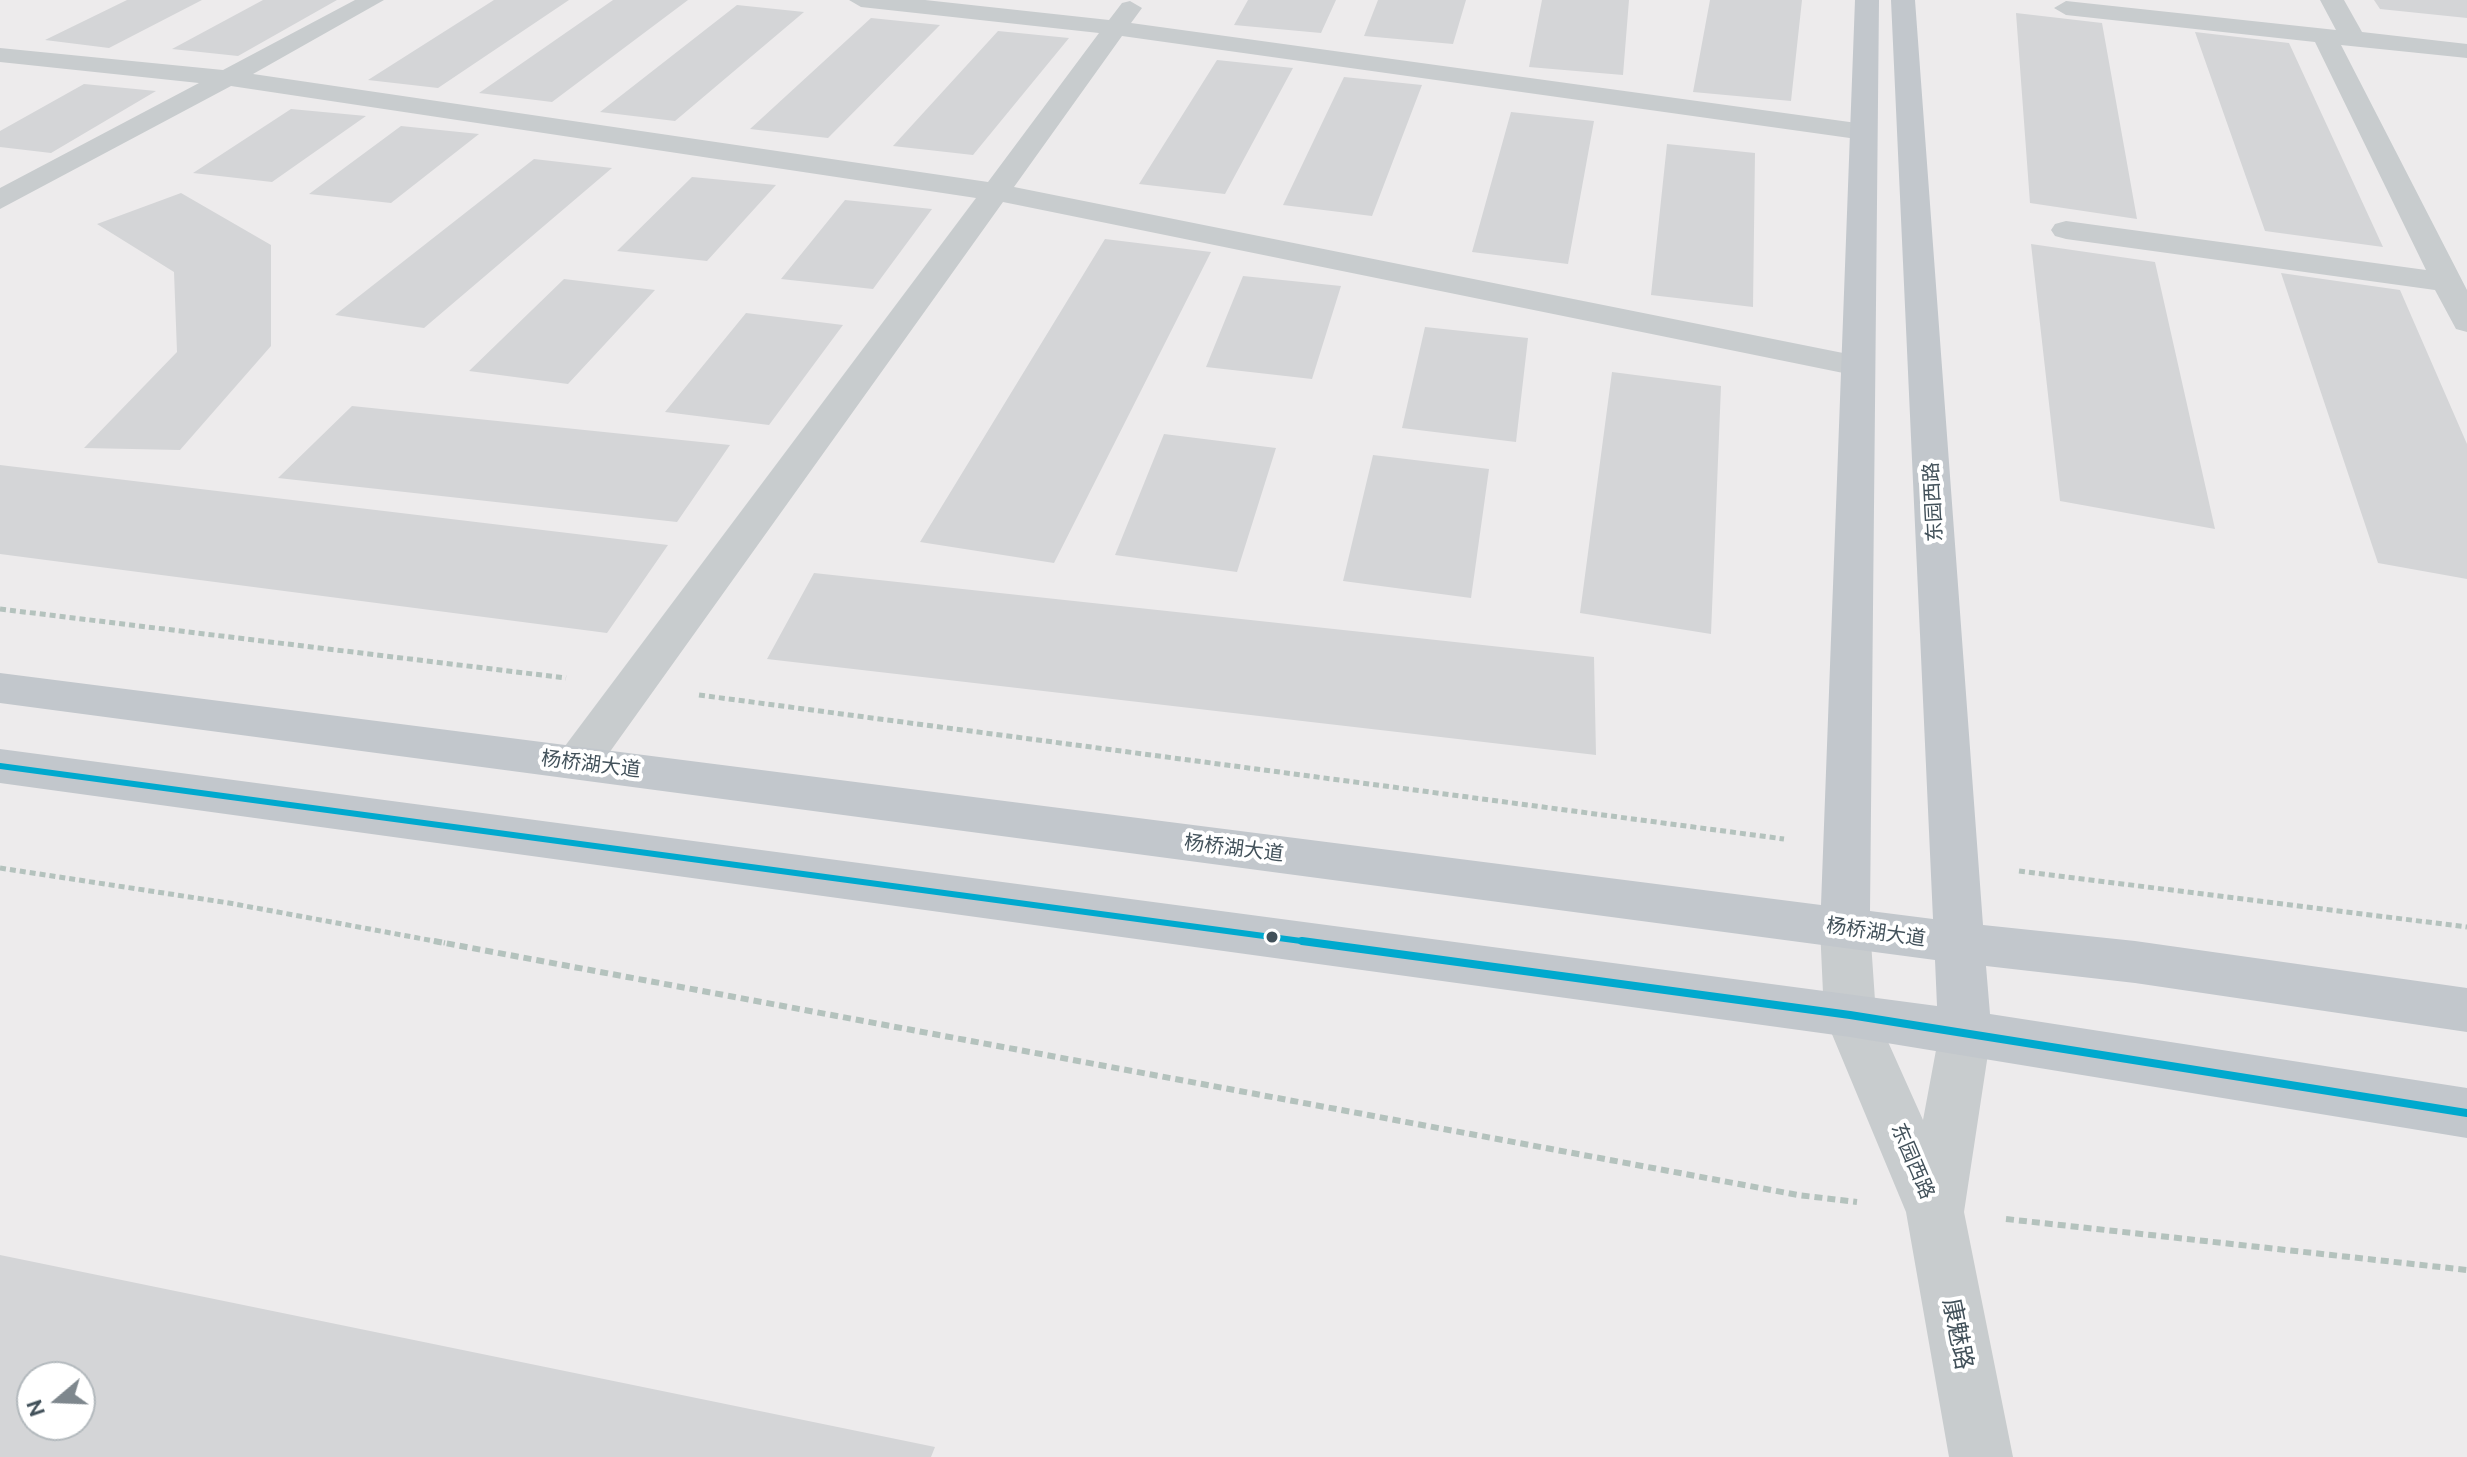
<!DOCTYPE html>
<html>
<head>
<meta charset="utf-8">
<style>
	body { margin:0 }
	#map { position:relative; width:2467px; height:1457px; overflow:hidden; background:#edebec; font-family:Ubuntu,sans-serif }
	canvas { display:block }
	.north { position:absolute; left:16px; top:1361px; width:80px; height:80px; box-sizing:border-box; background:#fff; border:2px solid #b3b9bd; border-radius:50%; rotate:251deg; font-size:22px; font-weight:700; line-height:32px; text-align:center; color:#42515a }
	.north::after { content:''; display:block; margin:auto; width:28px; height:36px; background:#7e878d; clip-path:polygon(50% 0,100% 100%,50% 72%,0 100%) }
</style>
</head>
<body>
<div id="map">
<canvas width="2467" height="1457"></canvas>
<div class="north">N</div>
</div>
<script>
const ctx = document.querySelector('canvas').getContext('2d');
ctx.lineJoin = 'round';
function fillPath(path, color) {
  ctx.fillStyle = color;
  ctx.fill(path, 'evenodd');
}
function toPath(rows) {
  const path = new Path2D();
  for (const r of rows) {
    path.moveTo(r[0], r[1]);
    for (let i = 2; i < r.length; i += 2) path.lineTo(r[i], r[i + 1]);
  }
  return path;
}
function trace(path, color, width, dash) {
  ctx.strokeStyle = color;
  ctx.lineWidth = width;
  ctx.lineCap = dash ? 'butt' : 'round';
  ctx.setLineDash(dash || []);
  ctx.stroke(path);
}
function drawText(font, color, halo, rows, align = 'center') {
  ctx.font = font + ' Ubuntu,"Noto Sans SC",sans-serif';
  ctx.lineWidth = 8;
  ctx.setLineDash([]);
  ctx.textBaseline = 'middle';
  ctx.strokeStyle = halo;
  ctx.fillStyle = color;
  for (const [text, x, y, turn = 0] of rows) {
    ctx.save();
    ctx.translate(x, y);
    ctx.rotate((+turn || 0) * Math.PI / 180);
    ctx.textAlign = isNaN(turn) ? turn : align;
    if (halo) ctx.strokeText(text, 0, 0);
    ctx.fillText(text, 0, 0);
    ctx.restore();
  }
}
fillPath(toPath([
	[127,0,202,0,109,48,45,40],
	[263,0,337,0,238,56,172,49],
	[494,0,569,0,438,88,368,80],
	[613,0,688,0,552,102,479,93],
	[1248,0,1336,0,1321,33,1234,25],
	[1378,0,1466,0,1453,44,1364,36],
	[1542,0,1629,0,1623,75,1529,67],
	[1710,0,1802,0,1791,101,1693,92],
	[2374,0,2467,0,2467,18,2380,9],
	[737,5,804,12,675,121,600,112],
	[2016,13,2102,23,2137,219,2030,203],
	[871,18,940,25,828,138,750,129],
	[998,31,1069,38,973,155,893,146],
	[2195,32,2289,43,2383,247,2265,231],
	[1217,60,1293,68,1225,194,1139,184],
	[1344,77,1422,85,1372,216,1283,205],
	[84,84,156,91,51,153,0,147,0,131],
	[291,109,366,116,272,182,193,173],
	[1511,112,1594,121,1568,264,1472,252],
	[401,126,479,134,391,203,309,194],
	[1667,144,1755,153,1753,307,1651,295],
	[534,159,612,168,424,328,335,315],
	[692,177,776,185,707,261,617,251],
	[181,193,271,245,271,346,180,450,84,448,177,352,174,272,97,224],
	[845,200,932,209,873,289,781,279],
	[1105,239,1211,252,1054,563,920,542],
	[2031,244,2155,262,2215,529,2060,501],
	[2281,273,2400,290,2467,444,2467,579,2378,563],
	[1243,276,1341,286,1312,379,1206,367],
	[564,279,655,290,568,384,469,371],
	[746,313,843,325,769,425,665,412],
	[1425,327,1528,338,1516,442,1402,428],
	[1612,372,1721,386,1711,634,1580,613],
	[352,406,730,445,677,522,278,478],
	[1164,434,1276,448,1237,572,1115,555],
	[1373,455,1489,469,1471,598,1343,581],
	[0,465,668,545,607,633,0,554],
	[814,573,1594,657,1596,755,767,659],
	[0,1255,935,1447,931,1457,0,1457],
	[32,1377,80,1377,80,1425,32,1425]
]), '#d4d5d7');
trace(toPath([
	[0,609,566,678],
	[699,695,1784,839],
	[0,868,229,903,445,943],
	[2019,871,2467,927]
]), '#b4c2bd', 5, [6, 4]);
trace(toPath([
	[434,941,1798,1195,1857,1202],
	[2006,1219,2467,1270]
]), '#b4c2bd', 6, [8, 5]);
fillPath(toPath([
	[355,0,384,0,253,74,988,182,1099,33,861,7,849,0,925,0,1109,20,1122,3,1130,1,1142,8,1131,23,1864,124,1874,126,1877,132,1874,138,1864,140,1122,36,1014,187,1858,356,1870,359,1875,366,1870,373,1858,376,1003,202,594,774,578,779,562,774,556,762,562,750,976,198,231,86,0,209,0,188,199,83,0,62,0,48,223,70,355,0],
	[2320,0,2344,0,2362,32,2467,44,2467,58,2341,45,2467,290,2467,332,2456,329,2435,290,2066,239,2055,236,2051,230,2055,224,2066,221,2426,270,2315,42,2066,15,2054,8,2066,1,2336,30,2320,0],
	[1845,907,1863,913,1870,927,1876,1015,1923,1120,1939,1034,1946,1018,1965,1011,1984,1018,1991,1034,1964,1212,2013,1457,1949,1457,1906,1212,1824,1015,1820,927,1827,913,1845,907]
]), '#c8ccce');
fillPath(toPath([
	[1855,0,1879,0,1870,911,1933,919,1891,0,1915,0,1983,925,2135,941,2467,988,2467,1032,2135,983,1986,966,1990,1014,2467,1088,2467,1138,1850,1037,0,783,0,749,1937,1006,1935,960,0,703,0,673,1821,905,1855,0]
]), '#c2c7cc');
trace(toPath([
	[0,766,1316,943]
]), '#00a9ce', 6);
trace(toPath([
	[1302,941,1850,1015,2467,1113]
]), '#00a9ce', 8);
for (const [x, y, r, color] of [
	[1272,937,7,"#42515a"]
]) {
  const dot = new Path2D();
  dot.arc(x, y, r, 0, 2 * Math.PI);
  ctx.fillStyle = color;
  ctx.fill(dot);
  trace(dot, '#fff', 3);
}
drawText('20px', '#42515a', '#fff', [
	["东园西路",1933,502,-93],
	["杨桥湖大道",591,764,7],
	["杨桥湖大道",1234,848,7],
	["杨桥湖大道",1876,932,8],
	["东园西路",1913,1161,67]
]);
drawText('24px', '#42515a', '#fff', [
	["康魅路",1958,1334,79]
]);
</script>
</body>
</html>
